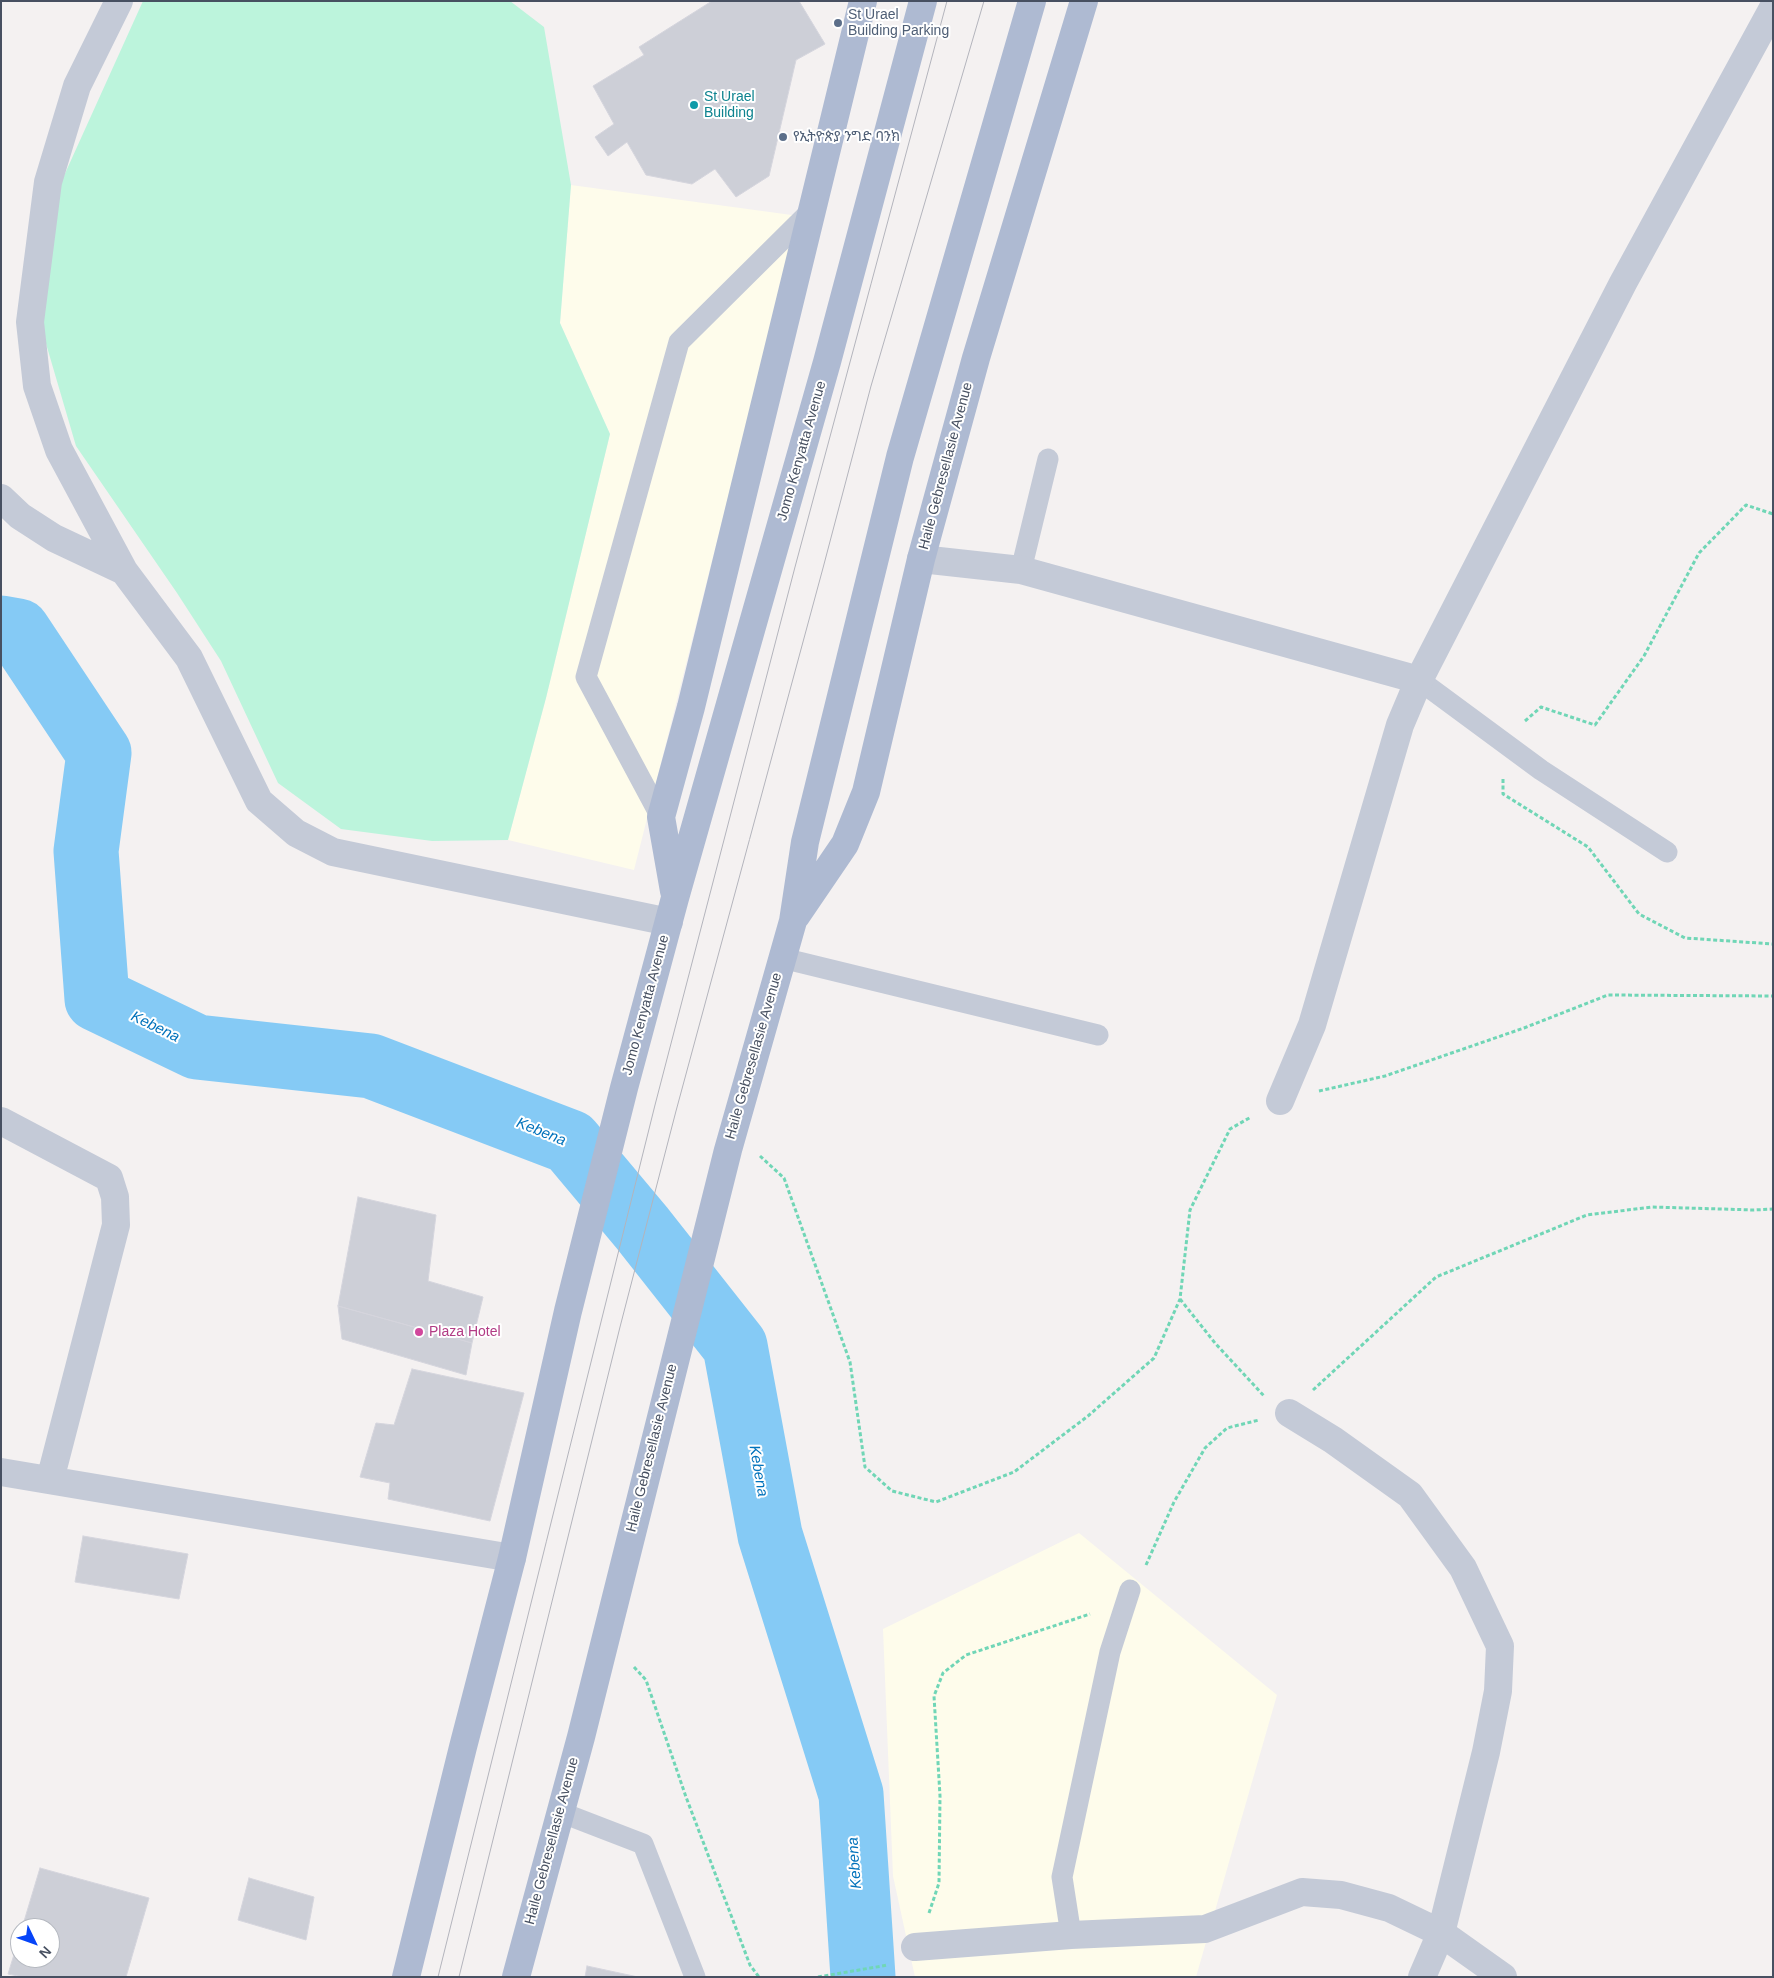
<!DOCTYPE html>
<html>
<head>
<meta charset="utf-8">
<style>
	body { margin:0 }
	#map { position:relative; width:1774px; height:1978px; overflow:hidden; background:#f4f1f1; font-family:Helvetica,sans-serif }
	canvas { display:block }
	.frame { position:absolute; inset:0; border:2px solid #475061; pointer-events:none }
	.north { position:absolute; left:10px; top:1918px; width:50px; height:50px; box-sizing:border-box; background:#fff; border:1px solid #b5b9c0; border-radius:50%; rotate:132deg; font-size:14px; font-weight:700; line-height:20px; text-align:center; color:#475061 }
	.north::after { content:''; display:block; margin:auto; width:18px; height:22px; background:#0644f8; clip-path:polygon(50% 0,100% 100%,50% 72%,0 100%) }
</style>
</head>
<body>
<div id="map">
<canvas width="1774" height="1978"></canvas>
<div class="frame"></div>
<div class="north">N</div>
</div>
<script>
const ctx = document.querySelector('canvas').getContext('2d');
ctx.lineJoin = 'round';
function fillPath(path, color) {
  ctx.fillStyle = color;
  ctx.fill(path, 'evenodd');
}
function toPath(rows) {
  const path = new Path2D();
  for (const r of rows) {
    path.moveTo(r[0], r[1]);
    for (let i = 2; i < r.length; i += 2) path.lineTo(r[i], r[i + 1]);
  }
  return path;
}
function trace(path, color, width, dash) {
  ctx.strokeStyle = color;
  ctx.lineWidth = width;
  ctx.lineCap = dash ? 'butt' : 'round';
  ctx.setLineDash(dash || []);
  ctx.stroke(path);
}
function drawText(font, color, halo, rows, align = 'center') {
  ctx.font = font + ' Helvetica,"Noto Sans Ethiopic",sans-serif';
  ctx.lineWidth = 4;
  ctx.setLineDash([]);
  ctx.textBaseline = 'middle';
  ctx.strokeStyle = halo;
  ctx.fillStyle = color;
  for (const [text, x, y, turn = 0] of rows) {
    ctx.save();
    ctx.translate(x, y);
    ctx.rotate((+turn || 0) * Math.PI / 180);
    ctx.textAlign = isNaN(turn) ? turn : align;
    if (halo) ctx.strokeText(text, 0, 0);
    ctx.fillText(text, 0, 0);
    ctx.restore();
  }
}
fillPath(toPath([
	[571,185,799,216,634,870,508,840,546,698,610,434,560,323],
	[1079,1533,1277,1695,1196,1977,915,1977,893,1876,883,1629]
]), '#fefceb');
fillPath(toPath([
	[143,1,510,1,544,27,571,185,560,323,610,434,546,698,508,840,432,841,341,829,278,783,221,661,177,593,76,446,42,330,58,189]
]), '#bcf4dc');
trace(toPath([
	[1,628,18,631,99,753,86,851,97,999,197,1047,371,1066,570,1142,642,1228,735,1346,770,1535,851,1794,863,1977]
]), '#85caf5', 65);
const building = toPath([
	[712,1,799,1,825,44,796,60,769,176,736,197,715,169,692,184,646,175,627,142,608,156,595,137,614,124,593,86,644,55,639,47,712,1],
	[358,1197,436,1215,428,1281,483,1297,472,1343,338,1306,358,1197],
	[338,1306,472,1343,466,1375,342,1339,338,1306],
	[412,1369,524,1393,490,1521,388,1499,390,1483,360,1477,376,1423,394,1425,412,1369],
	[83,1536,188,1554,179,1599,75,1582,83,1536],
	[40,1868,149,1898,126,1977,23,1977,8,1974,20,1935,20,1958,50,1958,50,1928,22,1928,40,1868],
	[249,1878,314,1897,306,1940,238,1920,249,1878],
	[587,1966,638,1977,585,1977,587,1966]
]);
fillPath(building, '#cdcfd7');
trace(building, '#d5d5dd', 1);
trace(toPath([
	[1525,721,1541,707,1595,725,1644,656,1699,553,1746,505,1773,514],
	[1503,779,1503,794,1588,847,1639,914,1685,938,1773,944],
	[1319,1091,1385,1076,1524,1028,1608,995,1773,996],
	[760,1156,784,1178,850,1362,865,1467,892,1491,936,1502,1014,1472,1088,1416,1154,1358,1180,1299,1190,1210,1230,1129,1251,1117],
	[1180,1299,1215,1343,1264,1396],
	[1313,1390,1436,1277,1587,1215,1652,1207,1754,1210,1773,1209],
	[1146,1565,1174,1502,1205,1448,1227,1428,1259,1420],
	[634,1667,646,1680,686,1797,750,1965,759,1977],
	[929,1913,939,1883,940,1796,934,1696,943,1673,966,1655,1090,1614],
	[818,1977,888,1965]
]), '#70d6b6', 3, [4, 2.5]);
trace(toPath([
	[1021,570,1048,459],
	[1419,680,1541,770,1667,852],
	[661,817,586,677,679,342,811,211],
	[782,958,1098,1035],
	[560,1812,643,1844,695,1977],
	[1071,1935,1062,1877,1110,1652,1130,1590]
]), '#c4cad7', 21);
trace(toPath([
	[119,1,77,86,48,182,30,322,37,386,59,450,124,571,189,658,259,801,296,833,333,852,669,922],
	[1,498,20,516,54,538,124,571],
	[921,559,1021,570,1419,680],
	[1280,1101,1312,1025,1400,725,1419,680,1623,283,1773,8],
	[1,1121,109,1178,115,1197,116,1225,50,1480],
	[1289,1413,1333,1440,1410,1495,1463,1568,1500,1646,1498,1691,1486,1752,1441,1933,1503,1977],
	[1,1472,512,1558],
	[915,1947,1071,1935,1205,1929,1302,1892,1341,1895,1389,1908,1441,1933,1422,1977]
]), '#c4cad7', 28);
trace(toPath([
	[674,891,661,817,691,707,863,1],
	[796,916,845,844,866,792,921,559,976,358,1084,1],
	[406,1977,463,1747,512,1558,568,1311,624,1088,675,898,827,362,923,1],
	[516,1977,581,1737,728,1150,793,921,805,842,900,457,1032,1]
]), '#aebad2', 28);
trace(toPath([
	[438,1977,655,1105,795,567,947,1],
	[459,1977,620,1327,676,1111,823,568,871,386,984,1]
]), '#b3b4bc', 1);
for (const [x, y, r, color] of [
	[838,23,5,"#5c6f8a"],
	[694,105,5,"#0f9aa8"],
	[783,137,5,"#5c6f8a"],
	[419,1332,5,"#d1479c"]
]) {
  const dot = new Path2D();
  dot.arc(x, y, r, 0, 2 * Math.PI);
  ctx.fillStyle = color;
  ctx.fill(dot);
  trace(dot, '#fff', 2);
}
drawText('14px', '#4e5e75', '#fff', [
	["St Urael",848,15],
	["Building Parking",848,31],
	["የኢትዮጵያ ንግድ ባንክ",793,137]
], 'left');
drawText('14px', '#0d838f', '#fff', [
	["St Urael",704,97],
	["Building",704,113]
], 'left');
drawText('14px', '#475061', '#fff', [
	["Jomo Kenyatta Avenue",802,451,-74],
	["Haile Gebresellasie Avenue",946,466,-75],
	["Jomo Kenyatta Avenue",646,1005,-75],
	["Haile Gebresellasie Avenue",754,1056,-74],
	["Haile Gebresellasie Avenue",652,1448,-76],
	["Haile Gebresellasie Avenue",552,1841,-75]
]);
drawText('14px', '#b23c85', '#fff', [
	["Plaza Hotel",429,1332]
], 'left');
drawText('italic 15px', '#0072bb', '#fff', [
	["Kebena",155,1027,26],
	["Kebena",541,1132,22],
	["Kebena",758,1471,80],
	["Kebena",855,1863,-94]
]);
</script>
</body>
</html>
